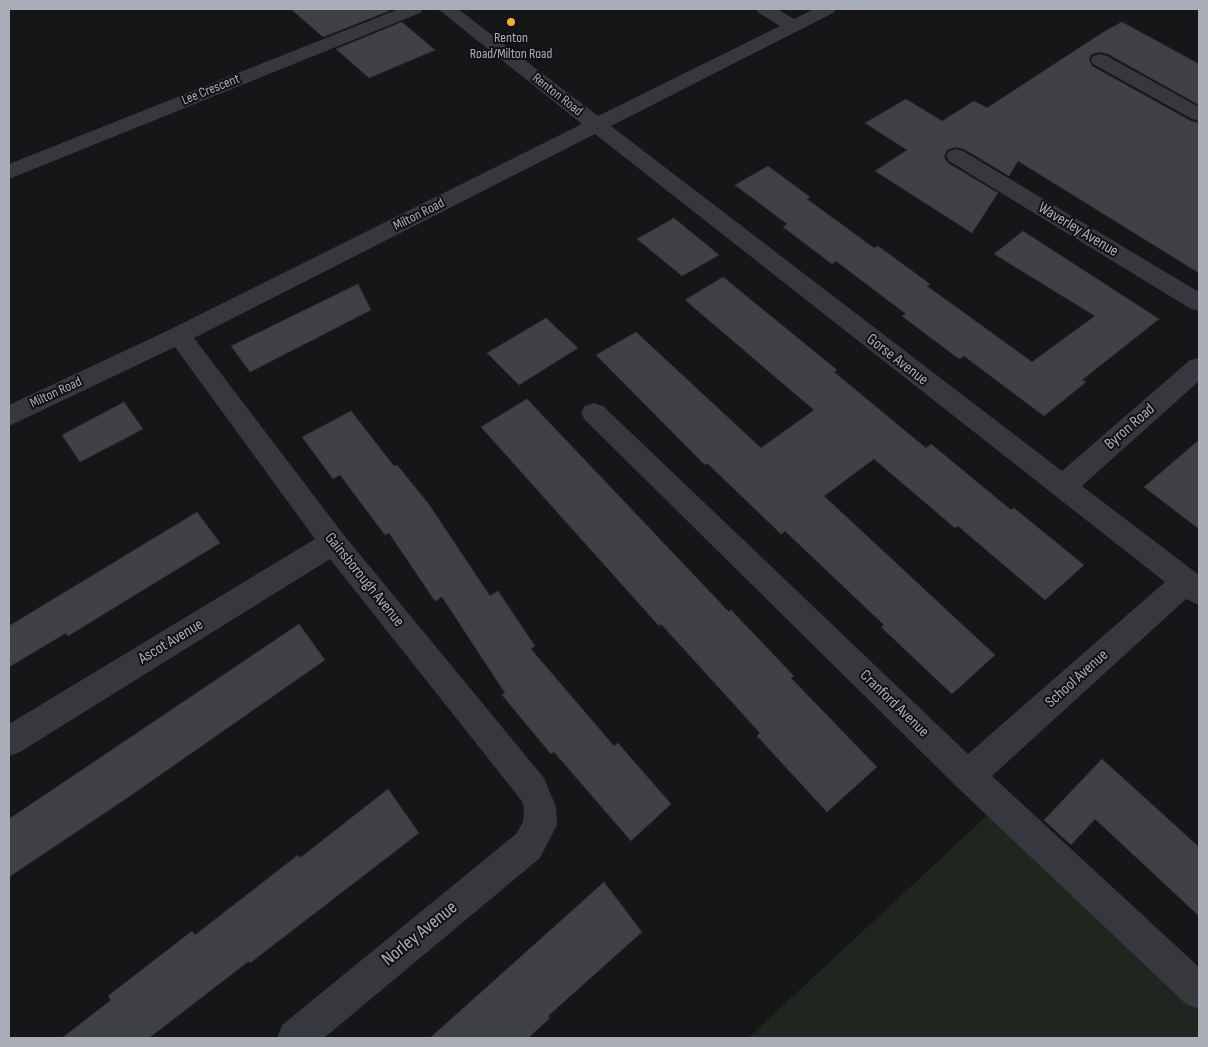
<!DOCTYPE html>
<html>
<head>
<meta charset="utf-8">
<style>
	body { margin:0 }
	#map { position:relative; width:1208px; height:1047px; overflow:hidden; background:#161618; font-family:"Sofia Sans Condensed",sans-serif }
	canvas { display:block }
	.frame { position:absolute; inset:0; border:10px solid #a8adb8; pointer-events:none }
</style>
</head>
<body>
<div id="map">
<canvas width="1208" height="1047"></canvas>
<div class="frame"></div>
</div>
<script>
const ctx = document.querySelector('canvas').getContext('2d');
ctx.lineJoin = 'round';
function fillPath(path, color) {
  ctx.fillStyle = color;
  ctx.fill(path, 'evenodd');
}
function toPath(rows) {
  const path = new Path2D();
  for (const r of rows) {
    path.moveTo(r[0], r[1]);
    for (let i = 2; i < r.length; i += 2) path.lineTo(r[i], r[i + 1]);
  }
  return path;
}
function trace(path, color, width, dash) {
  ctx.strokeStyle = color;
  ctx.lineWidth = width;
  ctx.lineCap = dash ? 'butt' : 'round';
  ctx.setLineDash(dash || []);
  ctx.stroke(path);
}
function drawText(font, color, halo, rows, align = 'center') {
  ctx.font = font + ' "Sofia Sans Condensed",sans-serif';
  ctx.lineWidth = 4;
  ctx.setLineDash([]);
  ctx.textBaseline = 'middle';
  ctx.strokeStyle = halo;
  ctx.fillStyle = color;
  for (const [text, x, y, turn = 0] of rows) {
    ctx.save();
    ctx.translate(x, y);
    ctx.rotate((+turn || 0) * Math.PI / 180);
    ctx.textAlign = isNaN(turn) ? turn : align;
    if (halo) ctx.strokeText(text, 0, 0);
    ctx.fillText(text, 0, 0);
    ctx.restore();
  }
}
fillPath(toPath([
	[994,809,1199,1006,1199,1038,748,1038]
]), '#1e261f');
const building = toPath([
	[291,9,386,9,389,11,323,37,291,9],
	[402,22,435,50,369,78,336,49,402,22],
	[1122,22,1199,64,1199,105,1108,54,1099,52,1092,54,1089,59,1092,66,1191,121,1199,123,1199,273,1018,161,1009,176,964,149,955,147,947,150,944,157,948,163,998,193,972,233,875,171,907,150,865,123,906,99,942,121,974,101,987,108,1105,31,1122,22],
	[768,166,810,197,807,199,874,248,878,246,930,284,927,286,1032,362,1095,316,994,254,1023,231,1159,319,1082,380,1086,382,1044,416,964,356,959,359,902,316,906,314,836,261,832,264,783,227,787,224,735,185,768,166],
	[674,218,719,255,682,276,637,239,674,218],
	[723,277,837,370,834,372,926,448,931,444,1011,510,1014,508,1084,565,1045,600,958,526,955,528,874,459,824,496,995,655,952,694,881,627,884,625,785,531,781,534,707,463,705,465,596,355,636,332,761,448,814,410,685,300,723,277],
	[358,284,371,310,250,372,231,346,358,284],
	[546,318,578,348,519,385,487,353,546,318],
	[527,399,729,612,731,610,794,676,791,678,877,767,827,812,757,736,760,733,661,624,659,626,481,427,527,399],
	[124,402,143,429,80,462,62,435,124,402],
	[351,411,394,466,397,465,428,503,490,596,498,591,535,646,531,649,614,746,618,743,671,804,631,841,554,752,551,754,502,695,505,693,442,597,435,601,389,533,385,535,340,475,333,479,302,437,351,411],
	[1199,440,1199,529,1144,487,1199,440],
	[197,512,220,543,68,636,66,633,9,667,9,626,197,512],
	[299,624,325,660,127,798,9,877,9,819,299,624],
	[1102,759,1199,847,1199,916,1095,819,1071,845,1044,820,1102,759],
	[388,789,419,833,250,963,249,961,149,1038,62,1038,111,1000,108,996,192,931,195,935,298,855,300,858,388,789],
	[604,882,642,932,548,1016,550,1018,528,1038,430,1038,604,882]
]);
fillPath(building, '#404145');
trace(building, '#303034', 1);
fillPath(toPath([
	[399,9,423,9,420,13,9,179,9,164,399,9],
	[438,9,458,9,598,116,780,26,759,13,756,9,777,9,794,19,814,9,836,9,833,13,611,126,1062,471,1190,360,1199,358,1199,381,1082,486,1199,575,1199,605,1186,599,992,776,1199,967,1199,1009,1186,1004,957,787,585,420,581,413,585,406,594,403,603,406,968,754,1165,582,595,134,194,338,343,534,544,778,556,807,557,825,540,858,324,1038,277,1038,282,1025,516,834,523,822,524,807,521,800,330,559,20,752,9,756,9,724,315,539,175,347,9,426,9,405,171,329,582,124,438,9],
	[1100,54,1107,56,1199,107,1199,121,1192,119,1093,64,1091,60,1093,56,1100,54],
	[956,149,963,151,1199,292,1199,311,1191,309,949,161,946,156,949,151,956,149]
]), '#37383d');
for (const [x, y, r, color] of [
	[511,22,5,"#f2b134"]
]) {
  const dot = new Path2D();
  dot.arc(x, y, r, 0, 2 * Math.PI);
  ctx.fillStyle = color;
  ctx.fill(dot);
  trace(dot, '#111113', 2);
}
drawText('14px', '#a8adb8', '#111113', [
	["Renton",511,38],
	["Road/Milton Road",511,54]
]);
drawText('14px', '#a8adb8', '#111113', [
	["Lee Crescent",211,90,-22],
	["Renton Road",557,95,38],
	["Milton Road",419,215,-27],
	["Milton Road",56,393,-25]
]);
drawText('16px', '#a8adb8', '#111113', [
	["Waverley Avenue",1078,230,31],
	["Gorse Avenue",897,360,38],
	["Byron Road",1130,427,-41],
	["Gainsborough Avenue",364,580,51],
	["Ascot Avenue",171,642,-31],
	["School Avenue",1077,679,-42],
	["Cranford Avenue",894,704,44]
]);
drawText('19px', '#a8adb8', '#111113', [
	["Norley Avenue",420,934,-39]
]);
</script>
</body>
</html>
